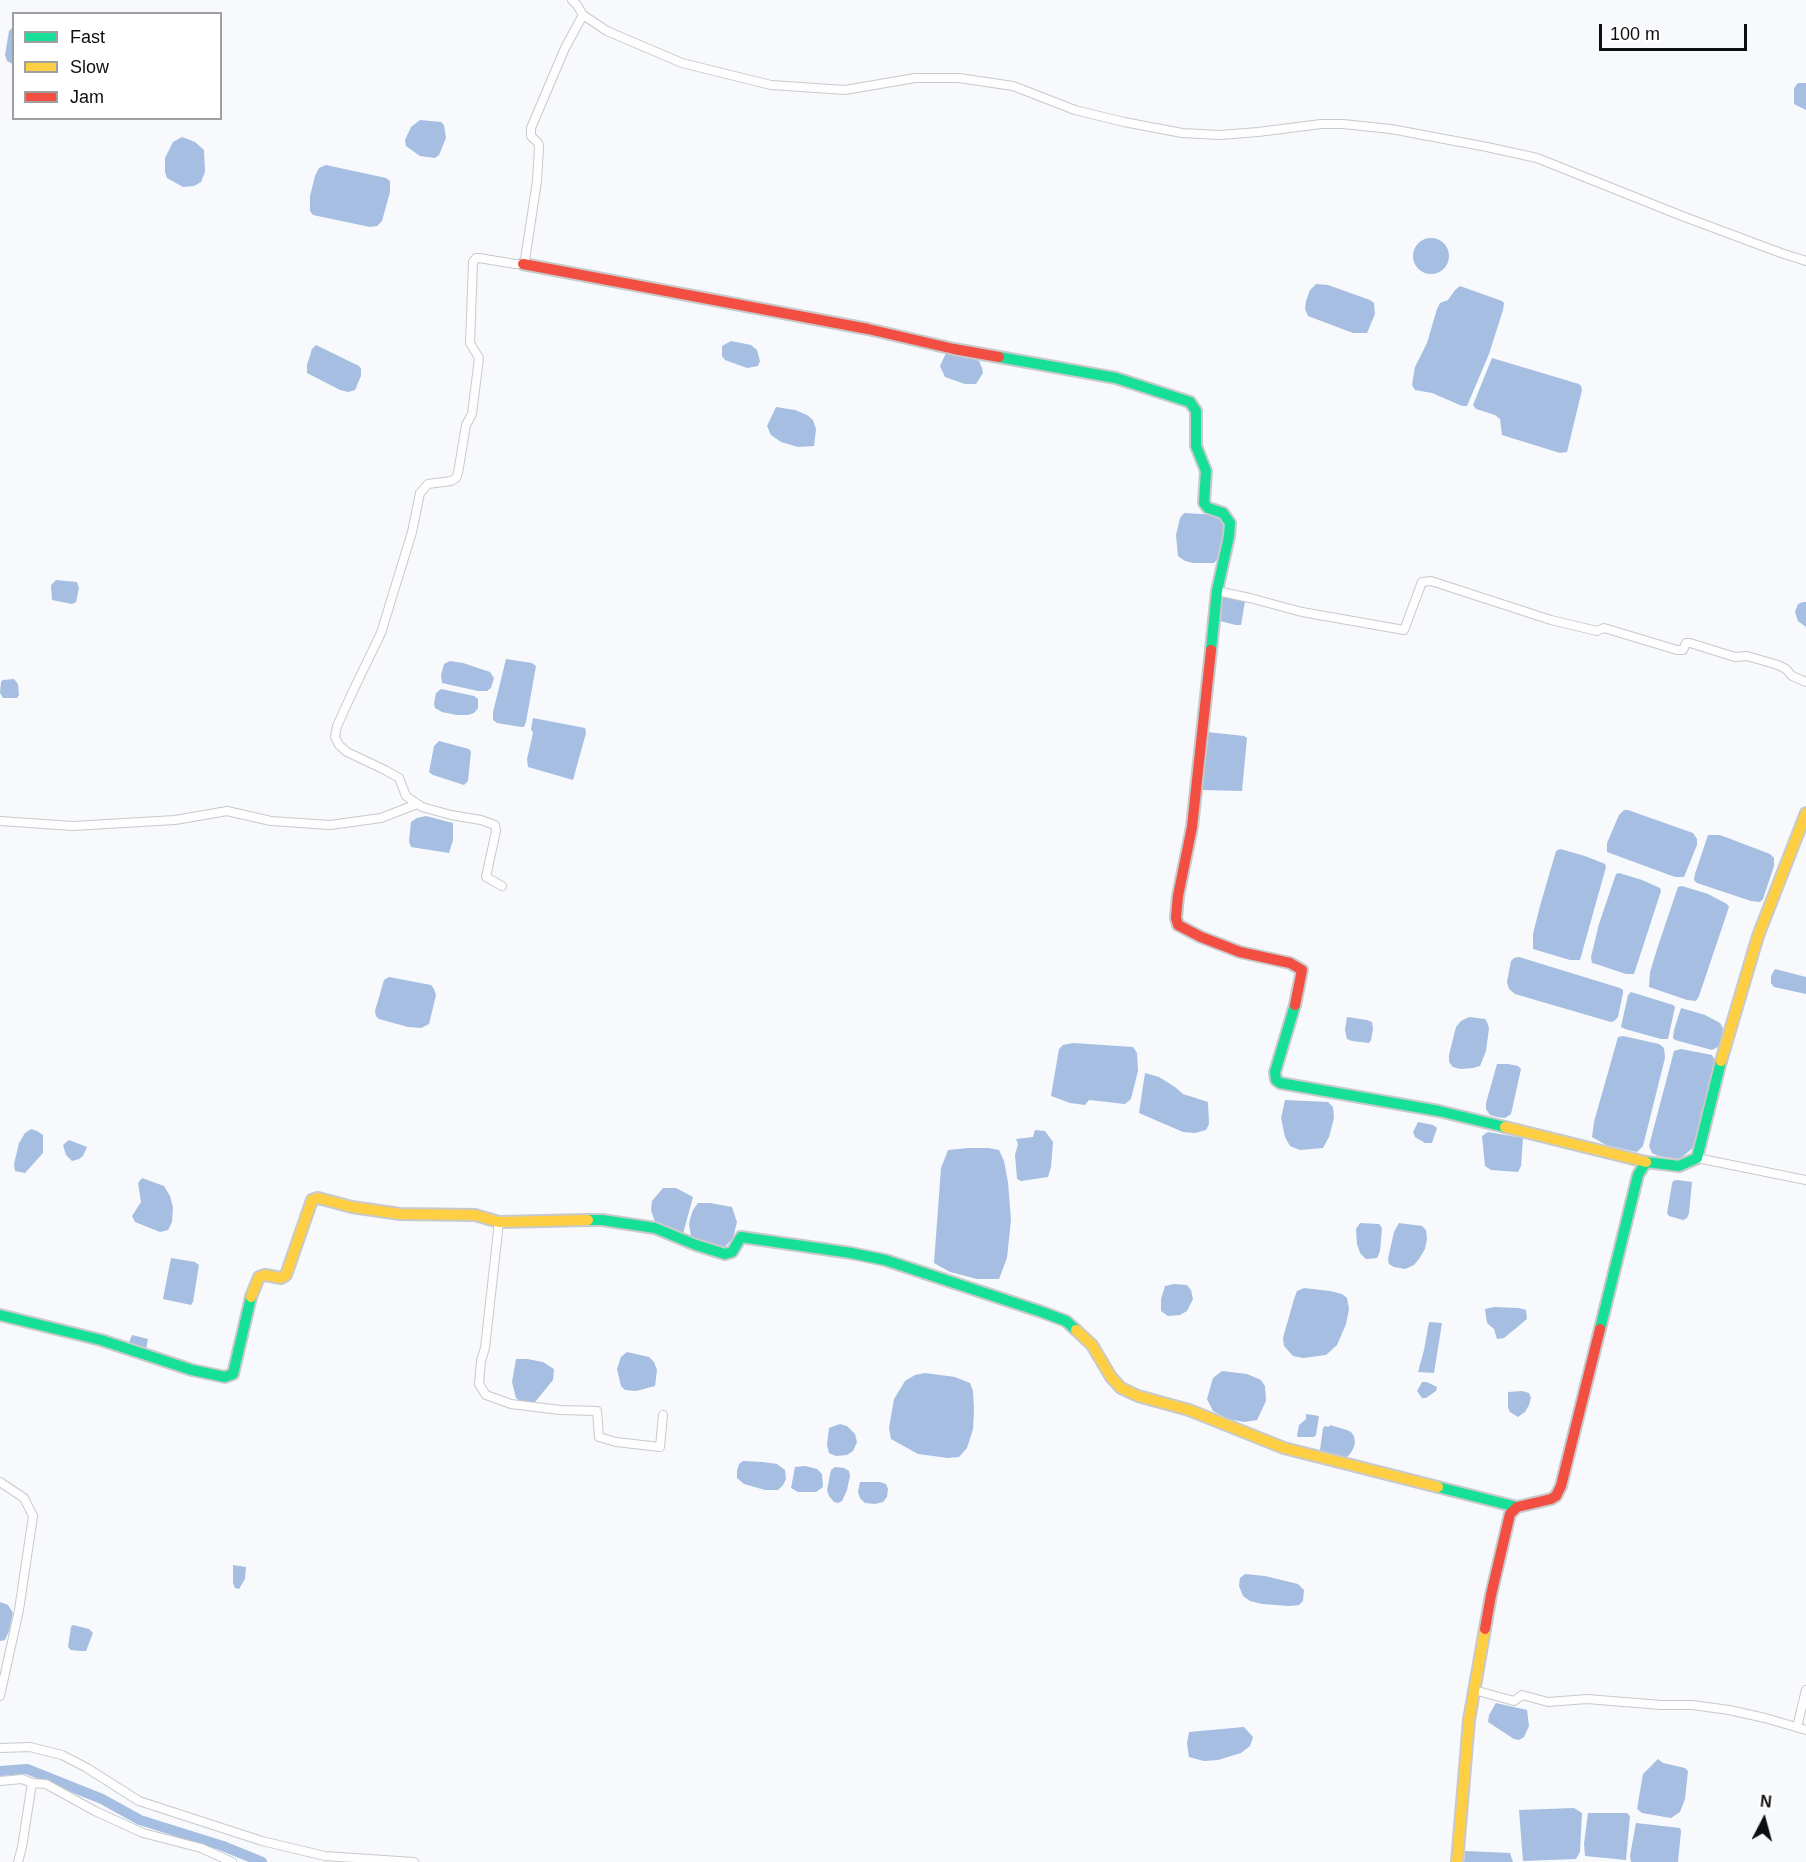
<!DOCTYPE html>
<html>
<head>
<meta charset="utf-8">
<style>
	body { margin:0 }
	#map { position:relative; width:1806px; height:1862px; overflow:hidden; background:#f7f9fc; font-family:Arial,sans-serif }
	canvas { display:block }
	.legend { position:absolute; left:12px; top:12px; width:210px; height:108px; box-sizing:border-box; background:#fff; border:2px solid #9e9f9f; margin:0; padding:8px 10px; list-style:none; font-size:18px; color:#0d0e10 }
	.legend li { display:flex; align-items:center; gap:12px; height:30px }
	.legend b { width:30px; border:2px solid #9e9f9f }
	.north { position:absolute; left:1734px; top:1790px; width:60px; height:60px; -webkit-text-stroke:4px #fff; paint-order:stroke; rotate:6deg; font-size:16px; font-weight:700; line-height:24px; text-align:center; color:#0d0e10 }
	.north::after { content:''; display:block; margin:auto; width:21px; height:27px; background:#0d0e10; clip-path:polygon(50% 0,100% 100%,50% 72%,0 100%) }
	.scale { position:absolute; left:1599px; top:24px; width:148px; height:27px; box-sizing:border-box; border:3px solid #0d0e10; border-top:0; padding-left:8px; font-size:18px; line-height:21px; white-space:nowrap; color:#0d0e10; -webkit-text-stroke:4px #fff; paint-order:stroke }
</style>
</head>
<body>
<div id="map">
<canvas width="1806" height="1862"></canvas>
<ul class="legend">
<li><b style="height:8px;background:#16e098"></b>Fast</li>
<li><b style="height:8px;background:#ffcf43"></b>Slow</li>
<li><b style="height:8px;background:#f24e42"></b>Jam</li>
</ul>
<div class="north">N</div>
<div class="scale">100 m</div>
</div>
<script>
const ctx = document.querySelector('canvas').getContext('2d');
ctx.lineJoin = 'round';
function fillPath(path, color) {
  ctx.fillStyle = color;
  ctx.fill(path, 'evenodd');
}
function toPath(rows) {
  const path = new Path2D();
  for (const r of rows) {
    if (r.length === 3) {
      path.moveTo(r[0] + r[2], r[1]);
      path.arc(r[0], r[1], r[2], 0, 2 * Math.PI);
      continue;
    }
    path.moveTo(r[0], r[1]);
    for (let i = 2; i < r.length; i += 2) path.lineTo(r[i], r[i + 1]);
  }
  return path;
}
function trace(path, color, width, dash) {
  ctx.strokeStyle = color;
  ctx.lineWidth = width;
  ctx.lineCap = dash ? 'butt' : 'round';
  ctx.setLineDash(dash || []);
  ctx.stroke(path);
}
fillPath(toPath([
	[13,27,14,27,13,64,7,61,5,55,9,31],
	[1798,83,1806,83,1806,110,1794,104,1794,88],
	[420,120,441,122,444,125,446,138,439,155,435,158,420,156,406,146,405,140,411,127],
	[182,137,195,142,204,150,205,172,201,182,194,186,183,187,167,178,165,172,165,158,173,142],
	[326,165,386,178,390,181,390,192,382,221,377,226,370,227,313,215,310,211,310,196,315,176,319,168],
	[1431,256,18],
	[1316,284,1328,285,1370,300,1374,303,1375,314,1367,333,1353,333,1308,316,1305,309,1306,301,1310,290],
	[1460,286,1502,301,1504,303,1503,310,1489,354,1467,406,1462,406,1432,393,1415,390,1412,385,1415,367,1427,343,1437,309,1440,303,1448,300,1455,290],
	[731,341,751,345,757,350,760,361,758,366,747,368,725,360,722,356,722,346],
	[316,345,359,366,361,369,361,376,355,390,348,392,340,390,307,373,307,365,312,349],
	[946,353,957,354,979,361,982,368,983,373,976,384,965,384,945,377,940,366],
	[1492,358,1579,384,1581,386,1582,390,1567,452,1560,453,1502,435,1500,419,1495,415,1476,409,1473,405],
	[776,407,795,410,807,415,813,420,816,429,814,446,798,447,781,442,771,435,767,426],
	[1184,513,1218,515,1226,524,1221,555,1214,563,1193,563,1185,561,1178,556,1176,535,1180,518],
	[56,580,77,582,79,588,76,602,72,604,52,600,51,585],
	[1222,595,1245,601,1241,625,1236,625,1216,620],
	[1803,602,1806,602,1806,627,1798,621,1795,612,1798,604],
	[506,659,532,663,536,666,526,722,524,727,521,727,497,723,493,720,493,712],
	[450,661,463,663,490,672,494,678,491,688,487,691,478,691,442,683,441,675,444,664],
	[14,679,18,684,19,695,17,698,3,698,0,693,1,682,3,680],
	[441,689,474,696,478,699,478,708,474,713,468,715,457,715,442,712,435,708,434,704,436,693],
	[533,718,585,728,586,733,573,780,528,767,527,759,533,733,531,729],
	[1207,732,1244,736,1247,738,1242,791,1201,790],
	[439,741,469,749,471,752,468,781,464,785,433,775,429,772,434,746],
	[1624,810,1628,810,1693,833,1697,839,1697,845,1684,877,1675,877,1607,852,1607,843,1619,815],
	[426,816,453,823,453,840,449,853,411,847,409,841,411,822,417,818],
	[1708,835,1720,835,1770,854,1774,858,1774,866,1763,899,1760,902,1751,901,1697,883,1694,880,1695,874],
	[1560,849,1585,856,1605,864,1606,867,1580,960,1570,960,1533,949,1533,934,1540,906,1556,851],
	[1619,873,1642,880,1660,888,1661,891,1634,974,1626,974,1596,964,1592,963,1591,957,1599,924,1616,874],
	[1682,886,1708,894,1727,904,1729,907,1699,996,1696,1001,1687,1000,1649,987,1650,972,1659,943,1678,887],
	[1519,957,1620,988,1623,990,1623,993,1618,1017,1614,1021,1611,1022,1515,994,1509,989,1507,982,1511,961,1514,958],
	[1775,969,1806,977,1806,994,1774,987,1771,983,1771,976],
	[389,977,431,985,434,989,436,995,429,1024,421,1028,408,1027,379,1019,376,1016,375,1011,384,980],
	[1631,992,1673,1005,1675,1007,1668,1039,1661,1039,1625,1029,1621,1027,1628,995],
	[1681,1008,1705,1015,1720,1023,1723,1028,1720,1046,1712,1050,1675,1040,1673,1038,1674,1030],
	[1347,1017,1367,1020,1372,1022,1373,1029,1371,1040,1369,1043,1352,1041,1347,1039,1345,1030],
	[1469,1017,1485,1019,1487,1022,1489,1028,1486,1051,1480,1066,1473,1068,1460,1069,1453,1067,1449,1062,1449,1055,1456,1027,1461,1021],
	[1623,1036,1659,1044,1664,1048,1665,1058,1643,1146,1637,1152,1606,1145,1592,1137,1594,1122,1618,1037],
	[1073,1043,1133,1047,1137,1053,1138,1071,1131,1099,1125,1104,1089,1100,1085,1105,1070,1103,1051,1096,1059,1049,1063,1045],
	[1681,1049,1712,1055,1715,1061,1695,1146,1680,1159,1658,1156,1652,1153,1649,1146,1674,1051],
	[1497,1064,1508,1064,1518,1066,1521,1069,1511,1114,1505,1118,1497,1117,1490,1115,1486,1109,1486,1103],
	[1145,1073,1159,1077,1175,1087,1183,1094,1208,1102,1209,1124,1206,1130,1195,1133,1183,1132,1139,1113],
	[1285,1100,1328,1102,1333,1107,1334,1118,1329,1137,1323,1148,1300,1150,1290,1146,1285,1137,1281,1118],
	[1418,1122,1433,1125,1437,1128,1432,1143,1425,1143,1415,1137,1413,1132],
	[31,1129,37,1131,43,1135,43,1153,25,1173,15,1171,14,1164,19,1143,25,1133],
	[1035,1130,1045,1131,1053,1142,1051,1167,1048,1177,1021,1181,1017,1179,1015,1155,1018,1144,1016,1139,1033,1137],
	[1488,1132,1523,1138,1521,1166,1518,1172,1491,1170,1485,1166,1482,1136],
	[69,1140,87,1147,83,1156,79,1159,72,1161,66,1155,63,1145],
	[968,1148,988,1148,999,1150,1004,1161,1008,1182,1011,1220,1007,1258,999,1279,977,1279,950,1272,934,1263,941,1168,948,1150],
	[142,1178,164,1186,170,1196,173,1207,172,1222,168,1230,160,1232,135,1222,132,1216,141,1202,138,1183],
	[1677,1180,1692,1182,1689,1213,1687,1218,1683,1220,1669,1216,1667,1213,1672,1184,1673,1181],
	[663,1188,676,1188,693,1197,683,1234,663,1228,655,1222,651,1210,652,1201],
	[698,1203,710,1203,732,1207,737,1222,733,1238,725,1247,705,1244,694,1239,691,1236,689,1225,690,1219,693,1210],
	[1360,1223,1379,1224,1382,1228,1380,1251,1377,1258,1366,1259,1360,1253,1357,1244,1356,1229],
	[1399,1223,1422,1226,1426,1230,1427,1239,1425,1249,1419,1259,1414,1265,1405,1269,1394,1267,1389,1264,1388,1259,1394,1232],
	[171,1258,195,1262,199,1265,193,1302,191,1305,163,1299],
	[1174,1284,1187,1285,1191,1290,1193,1299,1187,1311,1180,1315,1168,1316,1161,1311,1161,1299,1165,1286],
	[1304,1288,1330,1291,1342,1294,1347,1298,1349,1309,1346,1324,1337,1345,1326,1355,1303,1358,1293,1356,1284,1346,1283,1338,1294,1299,1297,1291],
	[1494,1307,1519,1308,1526,1310,1527,1319,1504,1338,1497,1339,1494,1329,1487,1323,1485,1309],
	[1429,1322,1442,1323,1434,1373,1418,1372,1424,1350],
	[132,1335,148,1339,146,1349,143,1350,128,1345],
	[627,1352,649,1357,654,1362,657,1370,655,1386,636,1391,625,1390,621,1386,617,1369,621,1357],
	[516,1359,527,1359,543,1362,554,1369,553,1380,535,1402,530,1403,520,1401,516,1398,512,1382],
	[1222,1371,1247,1374,1261,1380,1265,1386,1266,1401,1257,1420,1244,1422,1228,1419,1213,1411,1207,1399,1213,1378],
	[925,1373,955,1377,970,1383,973,1391,974,1410,973,1429,967,1448,959,1457,948,1458,918,1454,891,1439,889,1428,894,1399,905,1381,915,1375],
	[1422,1382,1427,1382,1437,1387,1436,1391,1426,1398,1422,1398,1417,1391],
	[1522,1391,1529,1393,1531,1398,1529,1405,1525,1412,1518,1417,1510,1412,1508,1408,1508,1392],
	[1306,1414,1319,1416,1316,1435,1314,1437,1298,1437,1297,1436,1299,1425,1306,1419],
	[840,1424,847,1426,855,1434,857,1442,853,1451,847,1455,836,1456,829,1453,827,1445,829,1428],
	[1330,1425,1347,1430,1351,1432,1354,1436,1355,1443,1353,1449,1350,1454,1346,1458,1322,1453,1320,1450,1323,1428,1325,1426,1329,1427],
	[743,1461,763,1462,777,1464,785,1470,786,1479,783,1485,778,1490,765,1490,744,1484,737,1478,737,1471,739,1464],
	[805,1466,817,1469,822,1474,823,1487,816,1492,798,1492,791,1488,795,1467],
	[835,1467,844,1468,849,1471,850,1476,847,1490,842,1501,838,1503,834,1502,829,1496,827,1490,831,1470],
	[860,1482,880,1482,886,1484,888,1489,887,1497,883,1502,875,1504,865,1503,860,1498,858,1492],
	[233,1565,246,1567,245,1579,239,1589,235,1588,233,1583],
	[1245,1574,1265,1576,1298,1584,1304,1590,1303,1601,1299,1605,1289,1606,1262,1604,1250,1601,1243,1596,1239,1586,1240,1578],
	[0,1602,8,1605,13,1613,9,1631,5,1640,0,1641],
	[73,1625,89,1629,93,1633,86,1651,80,1651,71,1650,68,1647,71,1627],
	[1496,1703,1527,1710,1529,1726,1524,1737,1519,1740,1514,1739,1488,1722,1489,1715],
	[1244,1727,1253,1737,1250,1746,1241,1753,1218,1760,1204,1761,1189,1757,1187,1743,1189,1732],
	[1658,1759,1663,1763,1685,1768,1688,1771,1685,1799,1680,1812,1671,1818,1642,1813,1637,1809,1643,1774],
	[1574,1808,1582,1813,1580,1852,1576,1859,1523,1861,1519,1810],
	[1588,1813,1627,1813,1630,1816,1626,1860,1585,1856,1584,1844],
	[1636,1823,1680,1828,1681,1831,1678,1862,1631,1862,1630,1856],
	[1465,1851,1510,1853,1513,1862,1464,1862]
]), '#a5bee1');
trace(toPath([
	[0,1771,27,1769,102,1799,140,1820,223,1846,262,1862]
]), '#a5bee1', 10);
const street = toPath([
	[572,0,577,5,583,15,607,31,682,63,771,85,845,90,915,78,959,78,1013,86,1075,110,1124,122,1182,133,1220,135,1258,132,1321,124,1343,124,1391,129,1487,147,1537,158,1682,216,1781,253,1806,261],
	[1217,591,1250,598,1302,612,1404,630,1422,582,1431,581,1551,620,1597,631,1604,628,1677,650,1683,650,1686,643,1690,643,1735,657,1747,656,1778,665,1786,669,1792,676,1806,682],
	[0,821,73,826,175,820,227,811,271,821,330,825,381,818,417,804],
	[502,886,486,877,496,831,495,825,481,820,451,815,422,807,406,796,399,778,385,770,347,752,339,745,335,737,337,726,353,691,381,633,412,532,420,493,428,484,451,481,456,478,458,473,466,425,472,414,479,358,470,343,473,262,476,258,479,258,515,264,523,264,525,260,537,181,539,147,538,143,531,136,531,128,565,48,583,15],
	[1697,1158,1806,1180],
	[499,1222,485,1348,481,1361,479,1384,486,1395,511,1404,560,1410,597,1411,599,1437,616,1442,660,1447,663,1415],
	[0,1482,24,1498,33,1516,19,1610,0,1696],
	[1474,1690,1514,1701,1522,1695,1548,1702,1587,1699,1661,1705,1692,1705,1729,1710,1765,1718,1806,1730],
	[1797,1727,1806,1690],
	[0,1748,30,1747,62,1755,87,1768,139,1801,262,1841,325,1856,414,1862],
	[0,1781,22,1779,32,1783,46,1784,95,1811,143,1833,201,1848,232,1862],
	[18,1862,22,1847,32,1783]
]);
const fast = toPath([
	[999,357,1116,378,1190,402,1196,411,1196,446,1206,471,1204,503,1208,508,1223,513,1230,523,1229,536,1217,591,1211,650],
	[1295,1005,1275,1072,1276,1080,1280,1083,1439,1111,1505,1127],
	[588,1220,602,1220,655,1228,696,1245,725,1254,732,1252,741,1237,851,1253,885,1260,1042,1312,1066,1321,1076,1330],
	[0,1315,101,1340,192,1370,225,1377,233,1374,251,1297],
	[1600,1329,1638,1175,1646,1162,1679,1166,1697,1158,1721,1061],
	[1438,1487,1517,1507]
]);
const slow = toPath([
	[1721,1061,1758,936,1806,813],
	[1505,1127,1646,1162],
	[251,1297,259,1277,265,1275,281,1278,286,1275,312,1200,318,1198,352,1207,400,1214,475,1215,499,1222,588,1220],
	[1076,1330,1092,1345,1111,1377,1121,1388,1138,1396,1189,1410,1284,1448,1438,1487],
	[1457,1862,1469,1720,1485,1629]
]);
const jam = toPath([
	[523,264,868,329,954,349,999,357],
	[1211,650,1192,827,1178,896,1176,918,1178,925,1201,937,1240,952,1290,963,1302,970,1295,1005],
	[1485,1629,1491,1595,1510,1514,1517,1507,1551,1499,1556,1496,1561,1486,1600,1329]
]);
trace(street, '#c8c9cb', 10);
trace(fast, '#c8c9cb', 14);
trace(slow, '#c8c9cb', 14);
trace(jam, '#c8c9cb', 14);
trace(street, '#fefeff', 8);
trace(fast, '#16e098', 10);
trace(slow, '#ffcf43', 10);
trace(jam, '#f24e42', 10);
</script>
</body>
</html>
